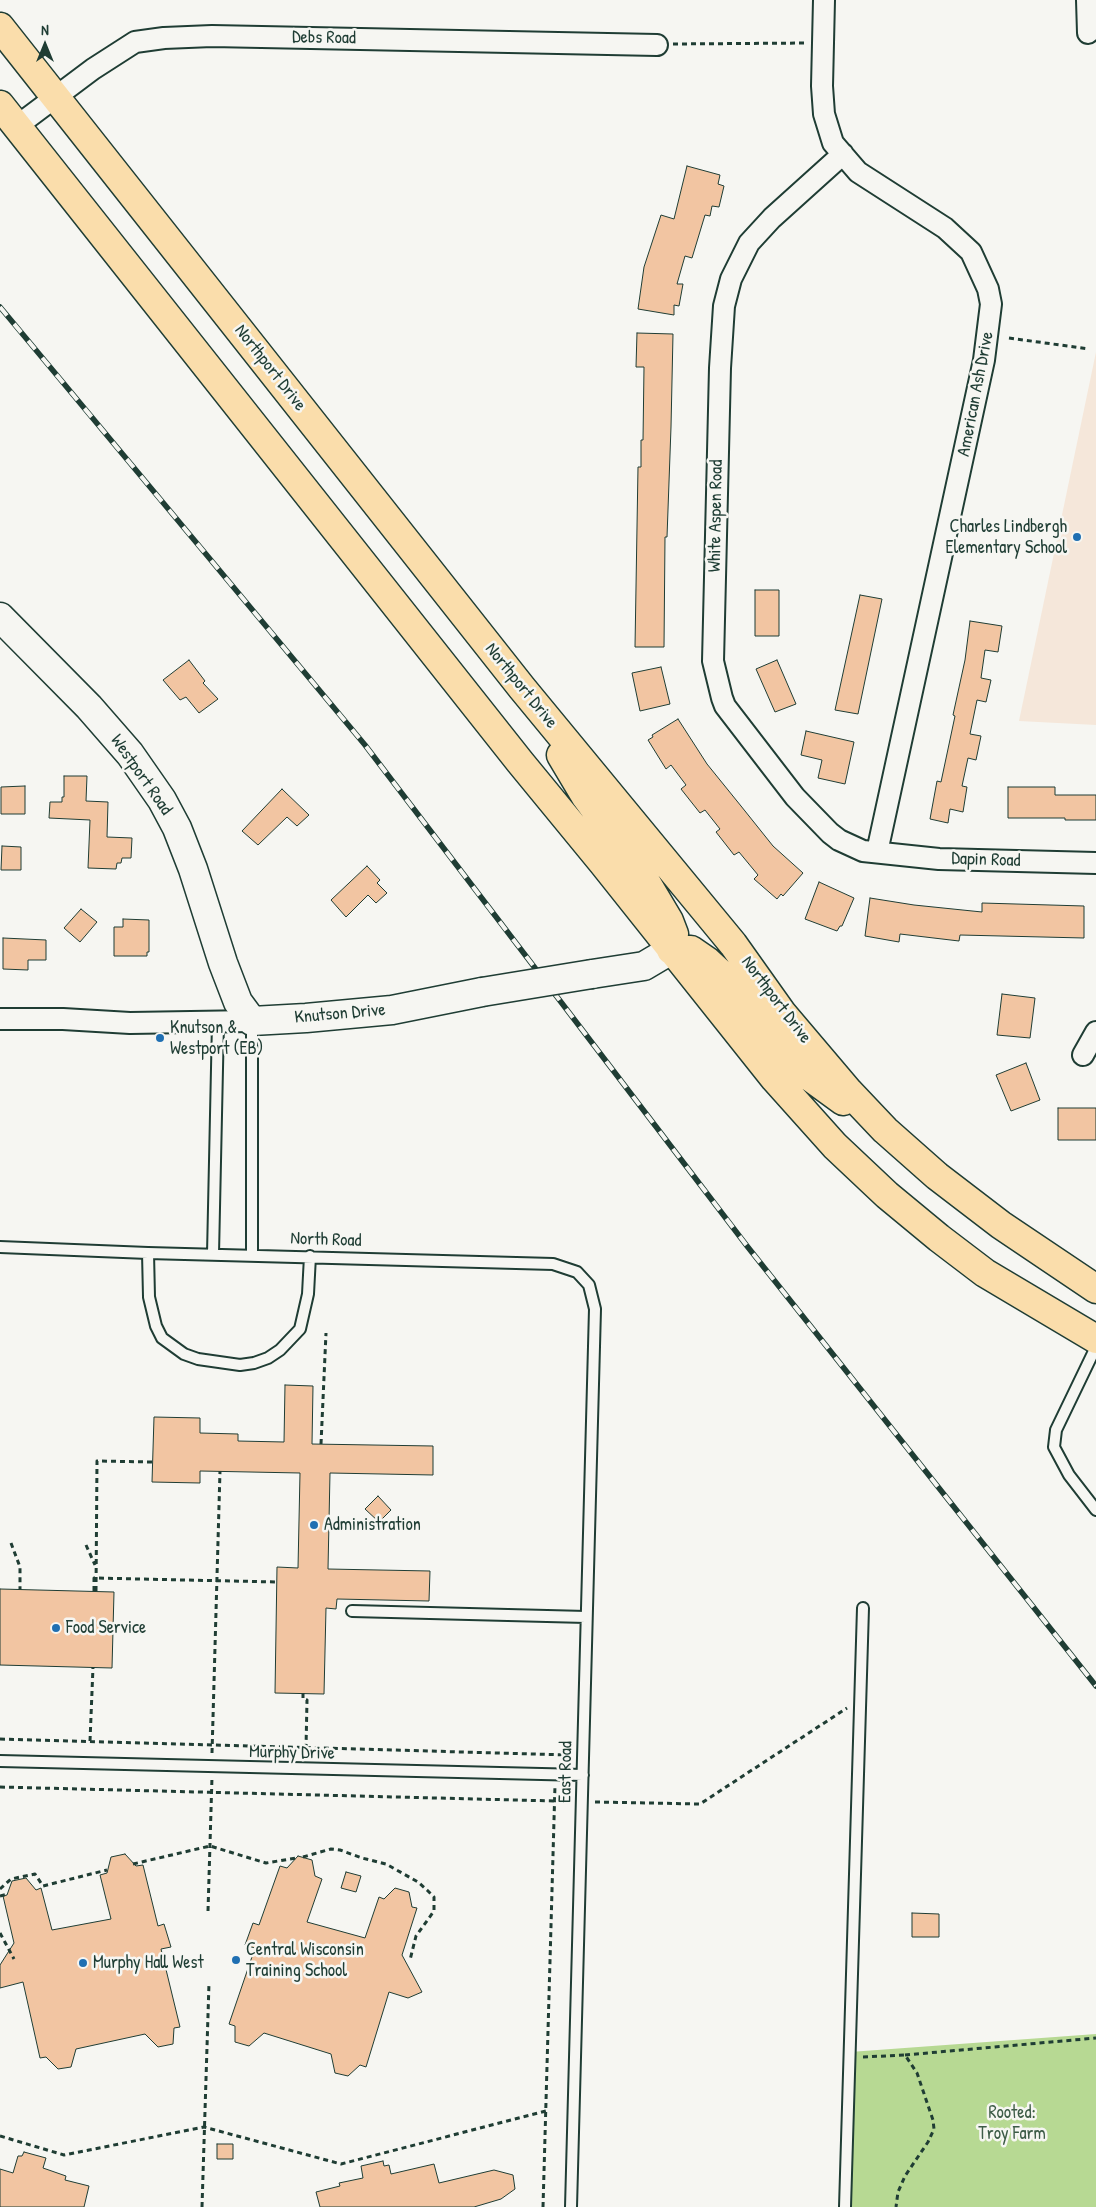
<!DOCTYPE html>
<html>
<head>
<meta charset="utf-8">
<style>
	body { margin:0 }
	#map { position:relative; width:1096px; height:2207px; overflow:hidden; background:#f6f6f2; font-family:"Patrick Hand",sans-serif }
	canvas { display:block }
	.north { position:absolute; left:20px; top:20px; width:50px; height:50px; -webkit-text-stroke:4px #f6f6f2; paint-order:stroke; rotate:0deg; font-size:14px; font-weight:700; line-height:20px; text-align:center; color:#1f3d34 }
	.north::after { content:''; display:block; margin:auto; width:18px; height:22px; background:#1f3d34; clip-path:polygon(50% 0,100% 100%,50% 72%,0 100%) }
</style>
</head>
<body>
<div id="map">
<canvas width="1096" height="2207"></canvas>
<div class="north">N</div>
</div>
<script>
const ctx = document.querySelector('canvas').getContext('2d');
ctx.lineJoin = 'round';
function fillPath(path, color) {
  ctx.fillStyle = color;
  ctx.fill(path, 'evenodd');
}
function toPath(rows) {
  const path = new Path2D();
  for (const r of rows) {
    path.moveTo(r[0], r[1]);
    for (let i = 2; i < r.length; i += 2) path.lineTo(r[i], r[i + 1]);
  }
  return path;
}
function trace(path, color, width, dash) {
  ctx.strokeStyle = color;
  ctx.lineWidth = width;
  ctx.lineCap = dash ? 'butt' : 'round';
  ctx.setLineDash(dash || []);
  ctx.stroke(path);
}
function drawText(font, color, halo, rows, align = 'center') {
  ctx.font = font + ' "Patrick Hand",sans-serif';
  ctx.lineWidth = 5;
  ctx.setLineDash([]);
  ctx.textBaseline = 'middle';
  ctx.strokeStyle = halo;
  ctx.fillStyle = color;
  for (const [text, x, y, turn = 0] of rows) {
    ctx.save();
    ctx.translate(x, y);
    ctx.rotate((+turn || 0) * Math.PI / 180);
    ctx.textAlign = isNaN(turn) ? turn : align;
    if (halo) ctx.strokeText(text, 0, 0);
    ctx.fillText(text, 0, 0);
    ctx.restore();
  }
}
fillPath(toPath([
	[1096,352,1096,725,1019,721]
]), '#f5e7da');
fillPath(toPath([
	[1096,2034,1096,2207,845,2207,850,2052]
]), '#b7d993');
const building = toPath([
	[687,166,720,175,718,184,724,186,719,207,712,206,710,216,705,215,692,258,685,256,677,284,683,284,679,306,674,305,674,315,638,309,644,267,661,215,674,219,687,166],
	[637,333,673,334,671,427,667,537,665,537,664,647,635,647,638,467,641,467,641,440,643,440,644,367,636,367,637,333],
	[755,590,779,590,779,636,755,636,755,590],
	[860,595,882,599,858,714,835,710,860,595],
	[970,621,1002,626,998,652,985,650,981,678,991,680,986,702,977,700,970,734,981,736,976,760,968,758,962,786,967,787,963,812,950,809,948,823,930,819,937,781,941,782,955,716,953,715,965,660,970,621],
	[189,660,205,681,203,683,218,699,199,713,186,697,180,700,163,680,189,660],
	[777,660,796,704,775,712,756,669,777,660],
	[661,667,670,704,640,711,632,673,661,667],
	[678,719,707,764,741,806,773,846,803,873,783,896,781,894,777,899,754,879,758,875,739,852,734,855,716,832,720,829,705,810,700,813,681,789,686,785,671,765,666,769,648,740,653,737,652,735,678,719],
	[806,731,854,742,845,784,818,778,822,760,801,755,806,731],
	[64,776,87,776,86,801,108,802,107,837,132,838,131,858,122,858,121,863,117,863,116,869,88,868,90,820,49,818,50,802,62,802,62,797,64,797,64,776],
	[25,786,25,814,1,814,1,787,25,786],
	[1008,787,1055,787,1055,795,1096,795,1096,820,1065,820,1065,818,1008,818,1008,787],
	[282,789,309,815,297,826,287,817,258,845,242,831,282,789],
	[2,846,21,847,21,870,1,870,2,846],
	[367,866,380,880,377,883,387,893,376,903,368,895,346,917,331,900,367,866],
	[819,882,854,898,842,926,840,926,837,931,805,919,819,882],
	[870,898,914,905,982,912,982,903,1084,906,1084,938,960,935,959,941,900,934,899,942,865,936,870,898],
	[81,909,97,922,80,942,64,928,81,909],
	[123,919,149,920,149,952,147,952,147,956,114,956,114,927,123,927,123,919],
	[3,938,46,940,46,960,28,960,28,970,3,969,3,938],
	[1002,994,1035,998,1030,1038,997,1035,1002,994],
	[1026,1063,1040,1100,1011,1111,996,1075,1026,1063],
	[1058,1108,1096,1108,1096,1140,1058,1140,1058,1108],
	[285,1385,313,1386,312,1444,433,1446,433,1475,330,1473,328,1569,430,1571,429,1601,337,1599,336,1609,326,1608,324,1694,275,1693,277,1567,298,1568,300,1473,200,1471,200,1483,152,1482,154,1417,200,1418,200,1433,238,1434,238,1441,284,1442,285,1385],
	[378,1496,391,1510,379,1522,365,1509,378,1496],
	[0,1589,114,1592,112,1668,0,1665,0,1589],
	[125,1854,136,1866,143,1865,158,1926,164,1924,171,1947,161,1949,180,2027,174,2028,173,2044,158,2047,145,2034,76,2049,71,2067,58,2069,46,2057,40,2058,23,1982,0,1988,0,1965,14,1943,3,1896,7,1895,12,1881,26,1878,36,1890,41,1888,52,1930,111,1919,100,1875,107,1873,111,1857,125,1854],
	[298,1856,312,1860,315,1876,322,1879,307,1922,365,1938,379,1897,384,1899,395,1888,409,1892,412,1907,417,1908,402,1955,422,1992,408,1998,389,1992,366,2067,360,2065,348,2076,335,2073,331,2054,264,2033,249,2046,235,2042,235,2026,229,2024,255,1948,245,1945,253,1923,259,1925,280,1866,287,1868,298,1856],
	[346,1872,361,1876,356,1892,341,1888,346,1872],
	[912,1913,939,1914,939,1937,912,1937,912,1913],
	[217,2144,233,2144,233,2159,217,2159,217,2144],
	[24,2152,46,2158,43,2168,66,2176,65,2180,89,2186,84,2207,0,2207,0,2169,13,2173,18,2156,22,2156,24,2152],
	[383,2161,384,2166,389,2165,391,2174,434,2164,439,2183,494,2170,513,2175,515,2189,501,2199,474,2207,320,2207,316,2192,340,2186,339,2183,363,2178,361,2166,383,2161]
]);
fillPath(building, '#f2c5a2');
trace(building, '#1f3d34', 1);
const lane = toPath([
	[252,1021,252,1255],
	[0,1247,148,1253,553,1264,577,1272,589,1285,595,1309,571,2207],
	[148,1253,149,1297,156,1326,162,1338,184,1354,198,1359,240,1365,254,1363,268,1358,280,1350,300,1329,308,1294,310,1256],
	[213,1254,218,1022],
	[1096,1347,1056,1430,1054,1447,1069,1475,1096,1510],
	[352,1611,586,1617],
	[0,1761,583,1775],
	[845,2207,863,1608]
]);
const street = toPath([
	[824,0,822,86,824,114,833,143,858,172,945,228,971,252,988,289,991,304,984,360,877,852],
	[1087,0,1088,33],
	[17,126,93,69,135,42,164,38,212,36,657,45],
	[843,154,772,218,749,243,731,279,724,306,720,368,713,661,722,698,725,706,795,797,830,833,839,840,863,851,939,859,1096,863],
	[0,1019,63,1019,130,1023,252,1021],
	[1083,1055,1096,1032]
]);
const secondary = toPath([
	[0,617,89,707,130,754,162,800,177,828,193,869,223,963,238,1002,252,1021,306,1018,392,1010,482,992],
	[592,974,644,966,671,950]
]);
const primary = toPath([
	[0,27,522,688,733,944,782,1013,849,1092,885,1130,937,1176,1001,1225,1096,1289],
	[0,105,520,762,603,863,775,1079,835,1146,887,1195,939,1238,985,1273,1096,1339],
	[561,755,586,797,634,862,669,921,674,934],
	[671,950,691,950,707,961,720,973,769,1040,799,1069,843,1101]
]);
trace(lane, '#1f3d34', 14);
trace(street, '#1f3d34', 24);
trace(secondary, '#1f3d34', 31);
trace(primary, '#1f3d34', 31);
trace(toPath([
	[673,44,807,43],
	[1009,338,1089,349],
	[321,1444,326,1333],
	[11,1543,20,1567,20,1590],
	[86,1545,95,1565],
	[96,1591,97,1461,153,1462],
	[303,1693,303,1699,307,1700,306,1748],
	[0,1739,570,1755],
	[90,1741,93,1667],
	[212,1753,220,1471],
	[0,1787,555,1801],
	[595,1802,700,1804,847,1708],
	[303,1857,331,1849,340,1850,362,1858,386,1864,418,1882,427,1890,434,1897,434,1911,416,1936,410,1960],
	[133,1864,210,1846,266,1863,296,1858],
	[0,1889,11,1879,35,1874,43,1886,107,1870],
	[0,1896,8,1894],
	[208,1911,212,1777],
	[0,1933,14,1959],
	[905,2055,1096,2038],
	[863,2057,905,2055,917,2073,933,2120,934,2129,928,2142,905,2176,898,2192,896,2207],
	[0,2136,64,2155,204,2127,341,2164,546,2111],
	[202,2207,209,1983],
	[543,2207,555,1785]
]), '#1f3d34', 3, [5, 4]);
trace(lane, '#f6f6f2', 10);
trace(street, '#f6f6f2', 20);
trace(secondary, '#f6f6f2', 28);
trace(primary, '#faddab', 28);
const rail = toPath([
	[0,307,365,745,747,1246,1096,1686]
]);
trace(rail, '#1f3d34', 5.5);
trace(rail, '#f6f6f2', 4, [11]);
const secondaryBridge = toPath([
	[482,992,592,974]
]);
trace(secondaryBridge, '#1f3d34', 31, []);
trace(toPath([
	[94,1591,94,1578,277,1582]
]), '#1f3d34', 3, [5, 4]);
trace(secondaryBridge, '#f6f6f2', 28);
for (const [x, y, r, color] of [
	[1077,537,5,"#1f6fb2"],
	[160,1038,5,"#1f6fb2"],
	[314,1525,5,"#1f6fb2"],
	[56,1628,5,"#1f6fb2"],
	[236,1960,5,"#1f6fb2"],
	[83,1963,5,"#1f6fb2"]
]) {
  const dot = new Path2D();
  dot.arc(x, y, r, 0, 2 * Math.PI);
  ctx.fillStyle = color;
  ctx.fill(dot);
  trace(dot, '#f6f6f2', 2);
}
drawText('18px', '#1f3d34', '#f6f6f2', [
	["Debs Road",324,38,1],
	["Northport Drive",270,368,52],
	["American Ash Drive",976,394,-79],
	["White Aspen Road",716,516,-89],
	["Northport Drive",521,686,51],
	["Westport Road",141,775,55],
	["Dapin Road",986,860,2],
	["Northport Drive",776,1000,53],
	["Knutson Drive",340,1014,-5],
	["North Road",326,1240,2],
	["Murphy Drive",292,1753,1],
	["East Road",566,1772,-89]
]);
drawText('18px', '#1f3d34', '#f6f6f2', [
	["Charles Lindbergh",1067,527,"right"],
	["Elementary School",1067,548,"right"],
	["Knutson &",170,1028],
	["Westport (EB)",170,1049],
	["Administration",324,1525],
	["Food Service",66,1628],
	["Central Wisconsin",246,1950],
	["Training School",246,1971],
	["Murphy Hall West",93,1963]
], 'left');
drawText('18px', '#3d5c47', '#f6f6f2', [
	["Rooted:",1012,2113],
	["Troy Farm",1012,2134]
]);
</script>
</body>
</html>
